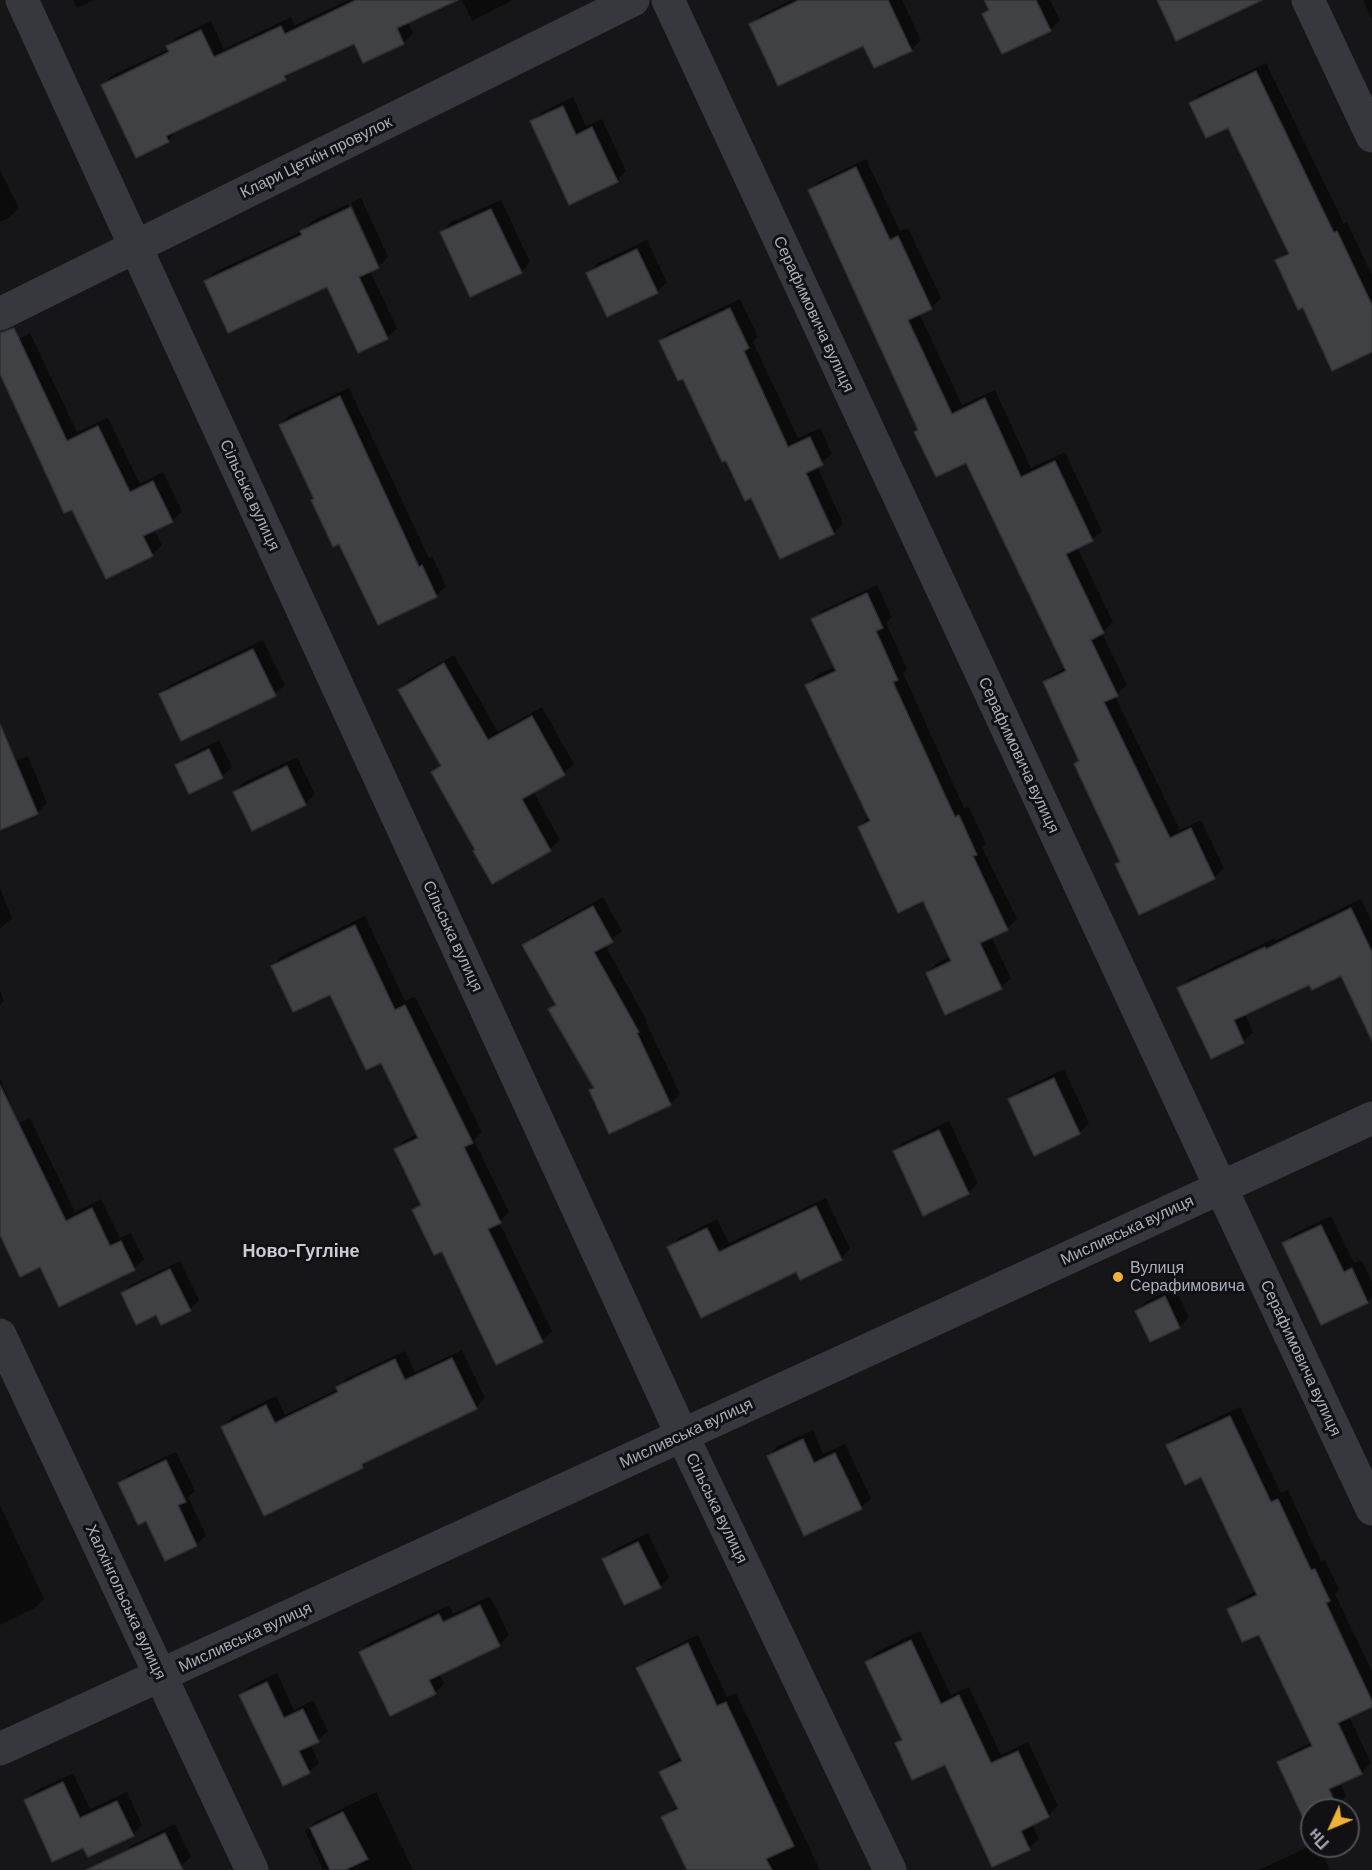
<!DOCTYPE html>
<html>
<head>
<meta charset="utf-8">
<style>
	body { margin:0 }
	#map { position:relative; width:1372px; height:1870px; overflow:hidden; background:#161618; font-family:Barlow,sans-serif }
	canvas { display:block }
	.north { position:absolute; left:1300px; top:1798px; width:60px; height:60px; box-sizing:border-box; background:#111113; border:2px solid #4d4f55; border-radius:50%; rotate:226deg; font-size:16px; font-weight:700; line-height:24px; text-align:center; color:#a8adb8 }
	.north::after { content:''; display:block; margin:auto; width:21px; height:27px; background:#f2b134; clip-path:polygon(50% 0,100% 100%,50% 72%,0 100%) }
</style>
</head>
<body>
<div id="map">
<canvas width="1372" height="1870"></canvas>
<div class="north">Пн</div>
</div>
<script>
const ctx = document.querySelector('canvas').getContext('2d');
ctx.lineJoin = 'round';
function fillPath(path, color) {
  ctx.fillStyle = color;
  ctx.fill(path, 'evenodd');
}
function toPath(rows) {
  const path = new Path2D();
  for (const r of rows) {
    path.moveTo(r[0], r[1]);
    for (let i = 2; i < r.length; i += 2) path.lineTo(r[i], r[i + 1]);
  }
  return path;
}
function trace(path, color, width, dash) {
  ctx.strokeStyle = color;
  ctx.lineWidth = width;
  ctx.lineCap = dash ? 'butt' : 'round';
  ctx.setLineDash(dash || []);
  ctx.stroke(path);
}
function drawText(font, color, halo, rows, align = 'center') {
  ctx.font = font + ' Barlow,sans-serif';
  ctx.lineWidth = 6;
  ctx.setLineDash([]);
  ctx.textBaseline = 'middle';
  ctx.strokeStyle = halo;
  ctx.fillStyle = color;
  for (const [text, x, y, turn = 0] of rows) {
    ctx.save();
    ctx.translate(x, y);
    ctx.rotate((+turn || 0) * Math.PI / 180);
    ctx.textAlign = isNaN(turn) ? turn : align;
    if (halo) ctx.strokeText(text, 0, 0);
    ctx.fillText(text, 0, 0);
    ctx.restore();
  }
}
fillPath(toPath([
	[73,0,94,0,77,8],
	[348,0,454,0,407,22,413,33,403,43,355,42,293,70,285,79,177,130,168,141,103,85,113,75,169,49,168,47,177,37,211,21,224,49,291,17,295,25],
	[462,0,513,0,472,21],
	[791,0,902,0,921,40,911,50,751,25,761,15],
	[986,0,1050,0,1060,20,1050,30,984,14,990,8],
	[1363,0,1372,0,1372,19],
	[1266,63,1344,224,1347,222,1372,275,1372,350,1303,306,1277,261,1289,250,1229,126,1191,103,1200,94],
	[573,97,586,126,602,119,626,171,617,181,532,122,542,112],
	[866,159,900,231,908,228,941,298,932,307,919,313,962,405,995,390,1031,468,1065,452,1102,531,1092,540,1077,547,1113,622,1102,633,1127,685,1115,696,1180,830,1201,820,1224,868,1214,878,1116,865,1121,860,1080,760,1044,683,1054,673,1066,668,966,461,919,429,810,190,820,181],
	[0,170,19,208,9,218,0,222],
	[361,198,388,257,378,267,370,271,397,328,387,338,328,285,206,282,215,272,301,232,312,221,348,204,376,265,379,265,351,203],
	[501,200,530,262,521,272,441,232,451,222],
	[647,240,667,282,657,292,588,273,598,263],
	[740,299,758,337,753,342,798,438,820,428,832,454,817,466,843,523,834,533,781,557,752,496,684,377,660,341,670,332],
	[30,333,77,432,108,418,140,484,163,472,182,511,172,521,154,529,162,545,152,555,0,371,0,349],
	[349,388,429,558,432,556,446,586,436,596,340,542,313,500,315,498,280,425,290,415],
	[877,585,892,617,886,623,907,669,903,673,964,808,969,807,986,844,982,847,1017,919,1007,929,991,936,1011,978,1001,987,927,973,937,963,950,957,924,899,859,827,869,817,807,685,817,675,835,667,813,620,823,610],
	[263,640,285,685,275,694,160,694,170,685],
	[454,655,498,732,542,707,574,764,564,773,533,791,560,840,550,849,492,882,477,850,433,772,441,764,399,690,409,680],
	[219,740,232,767,222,776,189,792,177,766,187,756],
	[28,756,47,803,37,813,0,828,0,767],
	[297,757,315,794,306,804,253,829,235,792,244,782],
	[0,888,12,918,0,929],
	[603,897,622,931,605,945,647,1021,646,1022,680,1094,670,1104,590,1091,595,1086,550,1009,557,1003,524,946,534,936],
	[1361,899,1372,922,1372,1033,1342,974,1310,983,1245,1014,1253,1032,1243,1042,1179,988,1189,979,1275,938,1276,940],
	[365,916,405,1001,415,997,482,1132,474,1140,509,1212,499,1222,552,1331,542,1341,442,1250,413,1210,421,1202,396,1150,405,1140,417,1134,381,1061,330,993,273,966,282,956],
	[0,991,4,1001,0,1005],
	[1064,1069,1089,1123,1079,1133,1034,1154,1010,1100,1020,1090],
	[0,1078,18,1123,30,1118,75,1212,101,1199,120,1238,131,1233,144,1259,134,1269,41,1265,0,1225],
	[949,1121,978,1183,968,1193,894,1151,904,1142],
	[826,1198,850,1249,841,1258,796,1270,669,1248,679,1238,717,1219,729,1243],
	[1331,1216,1354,1263,1362,1260,1372,1282,1372,1297,1367,1302,1284,1244,1293,1234],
	[180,1261,199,1300,190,1310,157,1313,122,1294,132,1284],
	[1175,1288,1189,1317,1180,1327,1151,1340,1137,1311,1146,1301],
	[462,1350,485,1398,476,1408,370,1459,362,1467,223,1427,232,1417,276,1396,285,1415,338,1389,347,1378,405,1351,415,1372],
	[1240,1407,1281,1493,1288,1490,1321,1561,1325,1560,1339,1590,1335,1594,1372,1672,1372,1705,1349,1716,1371,1763,1361,1773,1340,1782,1346,1796,1337,1805,1327,1810,1312,1810,1312,1817,1279,1762,1289,1753,1312,1742,1259,1633,1229,1610,1238,1600,1257,1591,1202,1475,1168,1446,1178,1436],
	[813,1430,823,1454,845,1444,871,1498,861,1508,768,1456,778,1446],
	[176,1452,195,1491,188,1497,206,1535,196,1545,147,1519,120,1484,129,1474],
	[0,1505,44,1599,35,1608,0,1625],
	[648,1533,669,1577,660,1587,603,1560,613,1550],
	[490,1596,509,1635,499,1645,439,1673,444,1683,435,1693,361,1652,371,1642,449,1605,453,1614],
	[920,1631,951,1695,969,1687,1001,1755,1028,1742,1058,1806,1048,1816,1032,1824,1039,1839,1029,1848,993,1865,945,1763,897,1743,902,1737,867,1662,876,1652],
	[698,1635,727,1697,736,1693,820,1870,689,1870,663,1818,678,1805,661,1772,671,1762,682,1757,638,1668,648,1659],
	[277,1673,294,1710,313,1700,328,1731,318,1740,310,1744,319,1763,309,1772,241,1695,250,1686],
	[73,1773,90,1809,127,1792,142,1825,133,1835,84,1846,25,1800,35,1791],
	[376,1792,413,1870,323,1870,305,1831,315,1822],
	[175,1824,191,1857,181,1866,173,1870,132,1870,124,1853,134,1844],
	[1312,1845,1319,1846,1330,1870,1259,1870]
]), '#0007');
const building = toPath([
	[356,0,458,0,397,28,404,44,363,63,354,44,284,76,286,80,166,136,169,142,136,158,101,85,169,52,166,46,201,30,214,57,281,26,285,34,356,0],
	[799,0,888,0,912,51,874,68,863,46,778,86,749,24,799,0],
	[984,0,1036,0,1051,31,1002,54,982,14,989,10,984,0],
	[1157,0,1262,0,1176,41,1157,0],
	[1256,71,1334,233,1337,231,1372,305,1372,352,1332,371,1303,308,1298,310,1275,260,1289,254,1228,128,1206,138,1189,103,1256,71],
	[563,106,576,135,592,127,618,182,569,205,530,121,563,106],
	[856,167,890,240,898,236,932,309,908,320,952,414,985,398,1021,477,1055,461,1093,541,1066,554,1104,633,1091,640,1118,696,1104,702,1170,838,1191,828,1215,879,1139,915,1115,864,1120,862,1074,764,1079,761,1043,682,1066,671,966,463,936,477,914,432,918,430,808,190,856,167],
	[351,207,379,268,359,277,388,339,358,353,327,287,228,333,204,281,302,235,300,231,351,207],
	[491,209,522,273,470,297,440,232,491,209],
	[637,249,658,293,607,317,586,273,637,249],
	[730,308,749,348,744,351,788,447,810,437,823,465,806,473,834,534,780,559,751,498,745,501,726,461,722,462,683,379,678,381,659,341,730,308],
	[14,328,67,441,98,426,130,492,153,481,173,522,143,536,153,556,106,579,72,510,64,513,0,374,0,333,14,328],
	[340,396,419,567,422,565,437,597,378,625,339,544,333,547,311,500,314,499,279,425,340,396],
	[867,593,883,628,876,631,898,680,893,682,955,817,959,815,977,855,973,856,1008,930,980,943,1002,989,945,1015,926,973,951,961,923,901,898,913,858,827,870,821,805,685,836,671,811,619,867,593],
	[253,649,276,696,181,741,159,694,253,649],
	[444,663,488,740,532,716,565,775,522,799,551,851,492,884,473,851,475,850,431,772,441,766,398,690,444,663],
	[0,724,38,814,0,830,0,724],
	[209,749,223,778,189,794,175,765,209,749],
	[287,766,306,805,252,831,233,792,287,766],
	[593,906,613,942,594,952,639,1032,637,1033,671,1105,609,1134,589,1090,594,1088,548,1009,556,1005,522,945,593,906],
	[1351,908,1372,952,1372,1041,1341,976,1312,990,1309,985,1234,1020,1244,1043,1211,1059,1177,988,1265,947,1266,949,1351,908],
	[355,925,395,1010,405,1005,473,1143,464,1147,501,1223,488,1229,543,1342,496,1365,442,1252,434,1255,412,1210,421,1205,394,1149,418,1138,381,1063,366,1070,330,995,293,1012,271,966,355,925],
	[1054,1078,1080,1134,1034,1156,1008,1099,1054,1078],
	[0,1085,66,1221,92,1208,110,1246,121,1241,135,1270,59,1307,40,1267,20,1277,0,1235,0,1085],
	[939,1130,969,1194,923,1216,893,1151,939,1130],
	[816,1206,842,1260,800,1280,796,1272,701,1318,667,1247,707,1228,719,1252,816,1206],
	[1321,1225,1344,1272,1352,1268,1368,1303,1321,1325,1282,1243,1321,1225],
	[170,1269,191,1311,161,1325,156,1315,136,1325,121,1293,170,1269],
	[1165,1296,1180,1328,1150,1342,1135,1311,1165,1296],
	[452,1358,477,1409,362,1464,363,1468,264,1516,221,1427,266,1405,275,1423,338,1392,336,1387,395,1359,405,1380,452,1358],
	[1230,1416,1271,1502,1278,1499,1311,1570,1315,1569,1330,1601,1326,1603,1372,1701,1372,1707,1338,1723,1362,1774,1329,1789,1337,1807,1330,1810,1312,1810,1312,1818,1305,1822,1277,1762,1312,1746,1259,1635,1242,1642,1227,1609,1257,1595,1201,1477,1185,1485,1166,1445,1230,1416],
	[803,1439,814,1463,835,1453,862,1509,804,1536,767,1456,803,1439],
	[166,1460,186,1502,178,1505,197,1546,165,1561,146,1521,138,1525,118,1483,166,1460],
	[638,1542,661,1588,624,1605,602,1559,638,1542],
	[480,1605,500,1646,429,1680,436,1694,390,1716,359,1652,439,1614,443,1622,480,1605],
	[911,1640,941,1704,959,1695,991,1763,1018,1751,1049,1817,1021,1831,1030,1850,992,1867,945,1765,912,1780,895,1743,902,1740,865,1662,911,1640],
	[688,1643,717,1706,726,1702,794,1846,766,1859,772,1870,687,1870,661,1817,678,1809,659,1772,682,1761,636,1668,688,1643],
	[267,1682,284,1718,303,1709,319,1742,299,1751,310,1773,283,1786,239,1695,267,1682],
	[63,1782,80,1818,117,1801,134,1836,88,1857,83,1848,52,1862,24,1800,63,1782],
	[343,1812,368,1859,345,1870,330,1870,310,1828,343,1812],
	[165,1833,183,1870,86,1870,165,1833]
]);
fillPath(building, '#404145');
trace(building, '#303034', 1.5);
trace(toPath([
	[22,0,682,1435,890,1870],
	[1308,0,1372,136],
	[0,314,633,0],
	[1221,1188,1372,1509],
	[0,1335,252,1870]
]), '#37383d', 33);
trace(toPath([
	[668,0,1221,1188],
	[0,1749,1372,1118]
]), '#37383d', 33);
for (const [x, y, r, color] of [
	[1118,1277,6,"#f2b134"]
]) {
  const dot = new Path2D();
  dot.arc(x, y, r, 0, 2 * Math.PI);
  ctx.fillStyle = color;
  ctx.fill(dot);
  trace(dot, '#111113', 2);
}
drawText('16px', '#a8adb8', '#111113', [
	["Клари Цеткін провулок",316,157,-26],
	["Серафимовича вулиця",814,314,65],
	["Сільська вулиця",250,495,65],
	["Серафимовича вулиця",1019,755,65],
	["Сільська вулиця",453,936,65],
	["Мисливська вулиця",1127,1230,-25],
	["Серафимовича вулиця",1301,1358,65],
	["Мисливська вулиця",686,1433,-25],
	["Сільська вулиця",717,1508,64],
	["Халхінгольська вулиця",126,1602,65],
	["Мисливська вулиця",245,1637,-25]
]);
drawText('16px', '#a8adb8', '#111113', [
	["Вулиця",1130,1268],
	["Серафимовича",1130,1286]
], 'left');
drawText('bold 18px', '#c9ccd4', '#111113', [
	["Ново-Гугліне",301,1251]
]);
</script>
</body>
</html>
